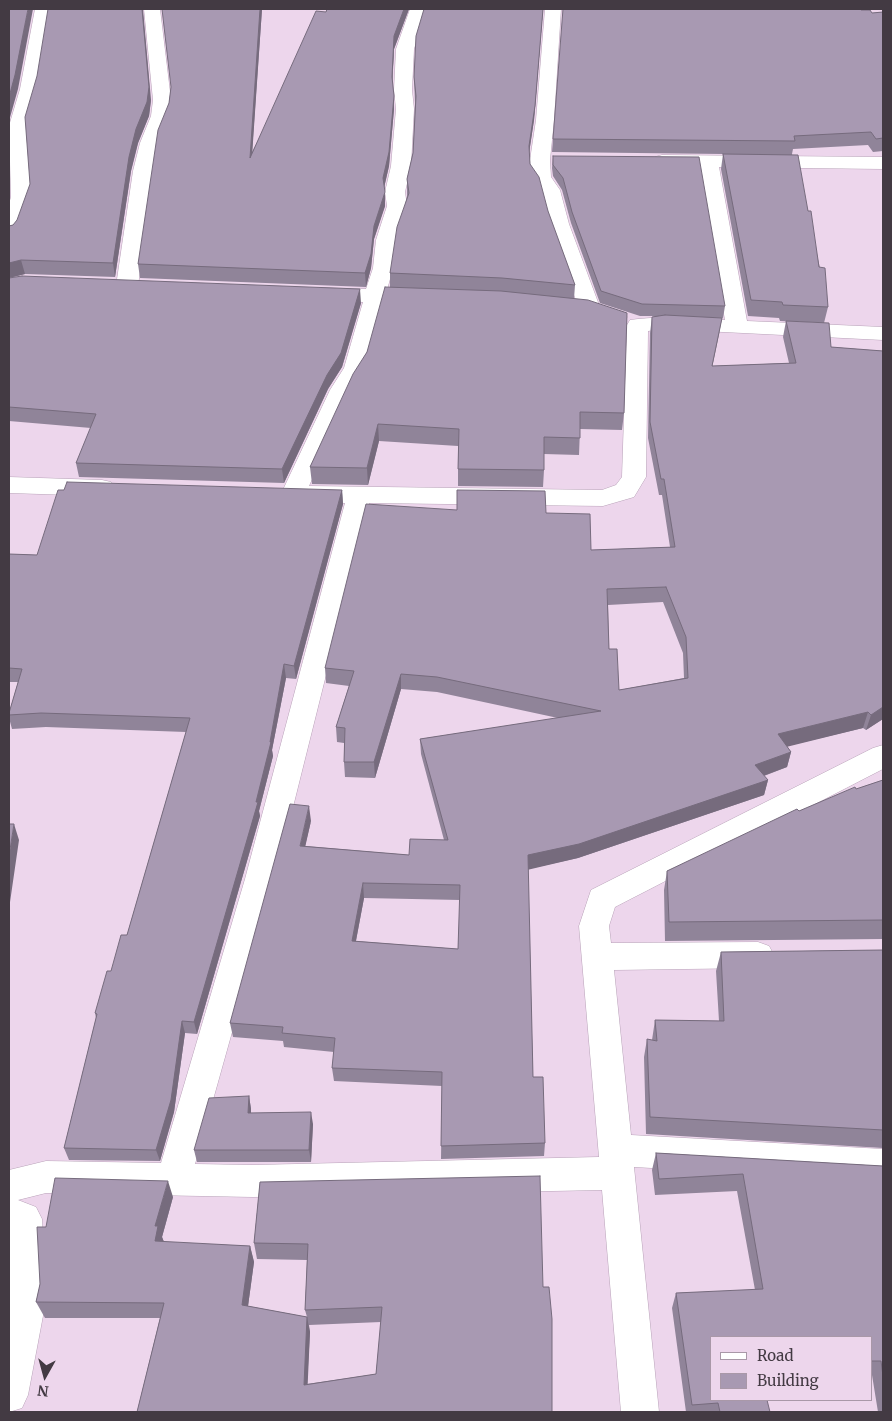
<!DOCTYPE html>
<html>
<head>
<meta charset="utf-8">
<style>
	body { margin:0 }
	#map { position:relative; width:892px; height:1421px; overflow:hidden; background:#edd6ec; font-family:Merriweather,serif }
	canvas { display:block }
	.frame { position:absolute; inset:0; border:10px solid #433a43; pointer-events:none }
	.legend { position:absolute; left:710px; top:1336px; width:162px; height:65px; box-sizing:border-box; background:#edd6ec; border:1px solid #a998a8; margin:0; padding:6px 9px; list-style:none; font-size:15px; color:#433a43 }
	.legend li { display:flex; align-items:center; gap:10px; height:25px }
	.legend b { width:25px; border:1px solid #a998a8 }
	.north { position:absolute; left:20px; top:1351px; width:50px; height:50px; -webkit-text-stroke:4px #edd6ec; paint-order:stroke; rotate:187deg; font-size:14px; font-weight:700; line-height:20px; text-align:center; color:#433a43 }
	.north::after { content:''; display:block; margin:auto; width:18px; height:22px; background:#433a43; clip-path:polygon(50% 0,100% 100%,50% 72%,0 100%) }
</style>
</head>
<body>
<div id="map">
<canvas width="892" height="1421"></canvas>
<div class="frame"></div>
<ul class="legend">
<li><b style="height:6px;background:#fff"></b>Road</li>
<li><b style="height:14px;background:#a899b2"></b>Building</li>
</ul>
<div class="north">N</div>
</div>
<script>
const ctx = document.querySelector('canvas').getContext('2d');
ctx.lineJoin = 'round';
function toPath(rows) {
  const path = new Path2D();
  for (const r of rows) {
    path.moveTo(r[0], r[1]);
    for (let i = 2; i < r.length; i += 2) path.lineTo(r[i], r[i + 1]);
  }
  return path;
}
function trace(path, color, width, dash) {
  ctx.strokeStyle = color;
  ctx.lineWidth = width;
  ctx.lineCap = dash ? 'butt' : 'round';
  ctx.setLineDash(dash || []);
  ctx.stroke(path);
}
function fillPath(path, color) {
  ctx.fillStyle = color;
  ctx.fill(path, 'evenodd');
}
const minor = toPath([
	[35,9,51,9,38,89,26,130,31,197,19,233,16,237,9,239,9,204,11,197,9,126,20,89,35,9],
	[144,9,160,9,171,100,169,116,158,143,153,171,138,286,134,290,127,292,120,290,116,286,133,171,140,143,151,116,153,100,144,9],
	[410,9,426,9,414,49,412,90,414,109,411,166,405,192,407,206,396,240,393,268,387,290,419,292,427,293,430,298,427,303,419,304,384,303,366,368,352,390,309,486,602,490,616,485,622,477,627,325,630,320,638,319,663,317,725,320,699,167,662,167,655,165,652,161,655,157,662,155,883,157,883,169,719,167,747,321,883,327,883,340,663,329,648,331,646,477,634,497,603,506,369,503,275,879,195,1164,253,1165,599,1157,579,926,591,890,873,748,883,745,883,769,615,907,609,926,611,943,758,942,769,946,774,955,769,964,758,968,614,970,631,1135,883,1149,883,1181,634,1167,659,1412,621,1412,602,1190,253,1197,46,1193,18,1200,36,1207,42,1219,46,1300,28,1395,22,1408,9,1412,9,1170,46,1161,161,1163,245,879,345,503,298,501,293,502,284,500,281,494,330,390,344,368,363,302,322,300,315,298,311,294,315,290,322,288,366,289,373,268,376,240,387,206,385,192,391,166,396,109,394,90,396,49,410,9],
	[545,9,561,9,554,120,550,160,551,177,560,190,569,224,599,305,624,312,627,317,624,322,616,323,582,314,579,309,549,224,540,190,531,177,530,160,536,120,545,9],
	[9,477,102,480,111,482,114,488,111,494,102,496,9,493,9,477]
]);
trace(minor, '#b8a2b8', 1);
fillPath(minor, '#fff');
fillPath(toPath([
	[262,9,252,152,326,12,327,9,409,9,394,49,392,83,394,109,389,166,384,188,385,206,374,239,371,268,366,287,140,278,138,264,169,103,171,87],
	[424,9,543,9,534,120,529,153,530,164,575,285,574,299,624,413,622,430,580,429,579,455,544,454,544,470,543,487,458,486,458,446,379,441,368,485,312,484,310,467,367,352,390,287,390,273,407,196,407,179,413,153,415,103,414,77],
	[861,10,872,13,883,12,883,151,873,152,868,145,793,149,792,154,808,211,828,307,824,323,780,321,779,318,748,316,721,169,723,154,552,152,553,139],
	[151,100,149,116,138,143,131,171,115,277,25,274,9,278,9,226,13,225],
	[553,156,725,306,723,318,709,317,722,318,712,366,789,363,783,337,786,321,831,347,883,351,883,719,866,730,863,728,787,746,791,752,787,767,764,776,768,780,764,795,578,858,528,869,533,1077,545,1143,544,1156,441,1159,442,1086,334,1081,332,1068,334,1052,284,1047,283,1041,233,1037,230,1023,311,821,305,846,409,855,444,840,421,754,420,739,558,718,437,692,401,689,375,778,345,777,344,762,344,743,337,742,336,727,349,686,326,683,325,668,457,510,546,513,591,550,670,547,662,495,659,495,648,438,650,333,652,317,656,316,640,316,600,303,571,223,562,190,553,176,552,168],
	[663,602,683,653,684,678,619,690,609,649,608,605],
	[364,898,460,900,458,949,356,941],
	[9,278,361,303,342,367,328,389,284,483,79,477,76,463,91,428,9,421],
	[342,490,343,504,296,679,286,678,272,750,273,756,259,811,260,816,197,1034,185,1033,174,1112,160,1161,69,1160,64,1148,96,1018,95,1013,111,971,127,935,186,732,46,727,12,729,9,718,9,713,18,682,9,682,9,554,37,555],
	[883,780,883,939,665,941,664,890,667,871,799,811,856,789],
	[883,950,883,1148,646,1134,644,1057,647,1039,652,1040,655,1020,719,1021,716,971,721,952],
	[249,1096,251,1109,251,1113,313,1124,311,1162,197,1162,194,1150],
	[656,1153,883,1166,883,1412,878,1412,872,1375,871,1375,871,1337,711,1337,770,1412,686,1412,672,1308,676,1293,755,1290,737,1191,655,1195,652,1170],
	[260,1182,543,1287,552,1412,137,1412,160,1318,45,1318,36,1302,40,1284,46,1227,173,1197,162,1237,164,1242,250,1246,254,1262,248,1306,307,1317,305,1310,307,1260,257,1259,254,1243],
	[381,1322,376,1374,307,1384,310,1332,309,1325]
]), '#908499');
fillPath(toPath([
	[28,9,33,9,18,89,9,121,9,97],
	[142,9,143,9,151,100,149,116,138,143,131,171,115,277,113,263],
	[260,9,262,9,251,171,250,158],
	[404,9,409,9,394,49,392,90,392,77,394,36],
	[543,9,534,120,528,160,529,146],
	[394,96,394,109,389,166,383,192,383,178],
	[385,192,385,206,374,239,371,268,366,287,365,273,374,226],
	[21,260,25,274,9,278,9,263],
	[360,289,361,303,342,367,328,389,284,483,282,469],
	[722,318,719,334,709,382,712,366],
	[378,424,379,441,368,485,367,468],
	[342,490,343,504,296,679,294,666],
	[284,664,286,678,272,750,273,756,259,811,260,816,197,1034,194,1022,256,802,270,742],
	[401,674,401,689,375,778,374,762],
	[883,707,883,719,866,730,871,715],
	[868,712,863,728,774,750,778,734],
	[791,752,787,767,752,780,755,765],
	[768,780,764,795,578,858,527,870,528,855],
	[309,806,311,821,302,861,300,846],
	[14,824,19,840,9,909,9,856],
	[363,883,364,898,353,956,352,941],
	[182,1021,185,1033,174,1112,160,1161,156,1150],
	[249,1096,251,1109,251,1125,248,1113],
	[311,1112,313,1124,311,1162,309,1150],
	[168,1181,173,1197,162,1237,164,1242,155,1241,155,1226],
	[250,1246,254,1262,246,1321,242,1305],
	[307,1317,310,1332,307,1399,304,1385]
]), '#766b7d');
const building = toPath([
	[9,9,28,9,15,75,9,97,9,9],
	[48,9,142,9,149,87,147,102,136,129,129,157,113,263,21,260,9,263,9,226,13,225,17,220,30,184,25,117,37,76,48,9],
	[162,9,260,9,250,158,316,11,326,12,327,9,404,9,394,36,392,77,394,96,389,152,383,178,385,192,374,226,371,254,365,273,138,264,158,130,169,103,171,87,162,9],
	[424,9,543,9,535,106,529,146,530,164,539,177,548,211,575,285,502,278,390,273,397,227,409,193,407,179,413,153,416,96,414,77,416,36,424,9],
	[563,9,860,9,861,10,870,10,872,13,883,12,883,138,876,139,871,132,794,136,795,141,553,139,563,9],
	[723,154,798,155,808,211,811,211,819,267,825,268,828,307,783,305,782,302,751,300,723,154],
	[553,156,699,157,725,306,642,304,601,291,572,212,563,178,553,165,553,156],
	[22,276,360,289,341,353,327,375,282,469,76,463,96,414,9,407,9,278,22,276],
	[385,287,501,291,588,300,627,313,624,413,580,412,580,438,544,437,544,470,458,469,459,429,378,424,367,468,310,467,353,374,367,352,385,287],
	[665,315,722,318,712,366,796,363,786,321,829,323,831,347,883,351,883,707,871,715,868,712,778,734,791,752,755,765,768,780,579,844,528,855,533,1077,543,1077,545,1143,441,1146,442,1072,332,1068,335,1038,282,1033,283,1027,230,1023,290,804,309,806,300,846,409,855,410,839,448,840,420,739,601,711,437,677,401,674,374,762,344,762,345,728,336,727,354,671,325,668,366,504,457,510,457,490,545,491,546,513,590,514,591,550,675,547,664,479,661,479,650,422,652,317,665,315],
	[666,587,686,637,688,678,619,690,617,649,609,649,607,589,666,587],
	[363,883,460,885,458,949,352,941,363,883],
	[67,482,342,490,294,666,284,664,270,742,271,742,256,802,258,802,194,1022,182,1021,171,1100,156,1150,64,1148,97,1014,95,1013,107,971,111,971,121,935,127,935,190,718,41,713,9,715,9,713,22,669,9,668,9,554,37,555,58,490,64,490,67,482],
	[883,780,883,920,669,922,667,871,797,809,799,811,855,787,856,789,883,780],
	[9,824,14,824,9,856,9,824],
	[883,950,883,1130,650,1117,647,1039,657,1041,655,1020,724,1021,721,952,883,950],
	[249,1096,248,1113,311,1112,309,1150,194,1150,209,1098,249,1096],
	[656,1153,883,1166,883,1376,881,1361,871,1361,871,1337,711,1337,711,1400,767,1400,770,1412,720,1412,718,1403,692,1405,676,1293,763,1289,743,1174,659,1179,656,1153],
	[540,1176,543,1287,549,1287,552,1319,552,1412,137,1412,164,1303,36,1302,40,1284,37,1227,46,1227,55,1178,168,1181,155,1226,158,1226,155,1241,250,1246,242,1305,307,1317,304,1385,376,1374,382,1307,305,1310,308,1244,254,1243,260,1182,540,1176]
]);
fillPath(building, '#a899b2');
trace(building, '#766b7d', 1);
</script>
</body>
</html>
